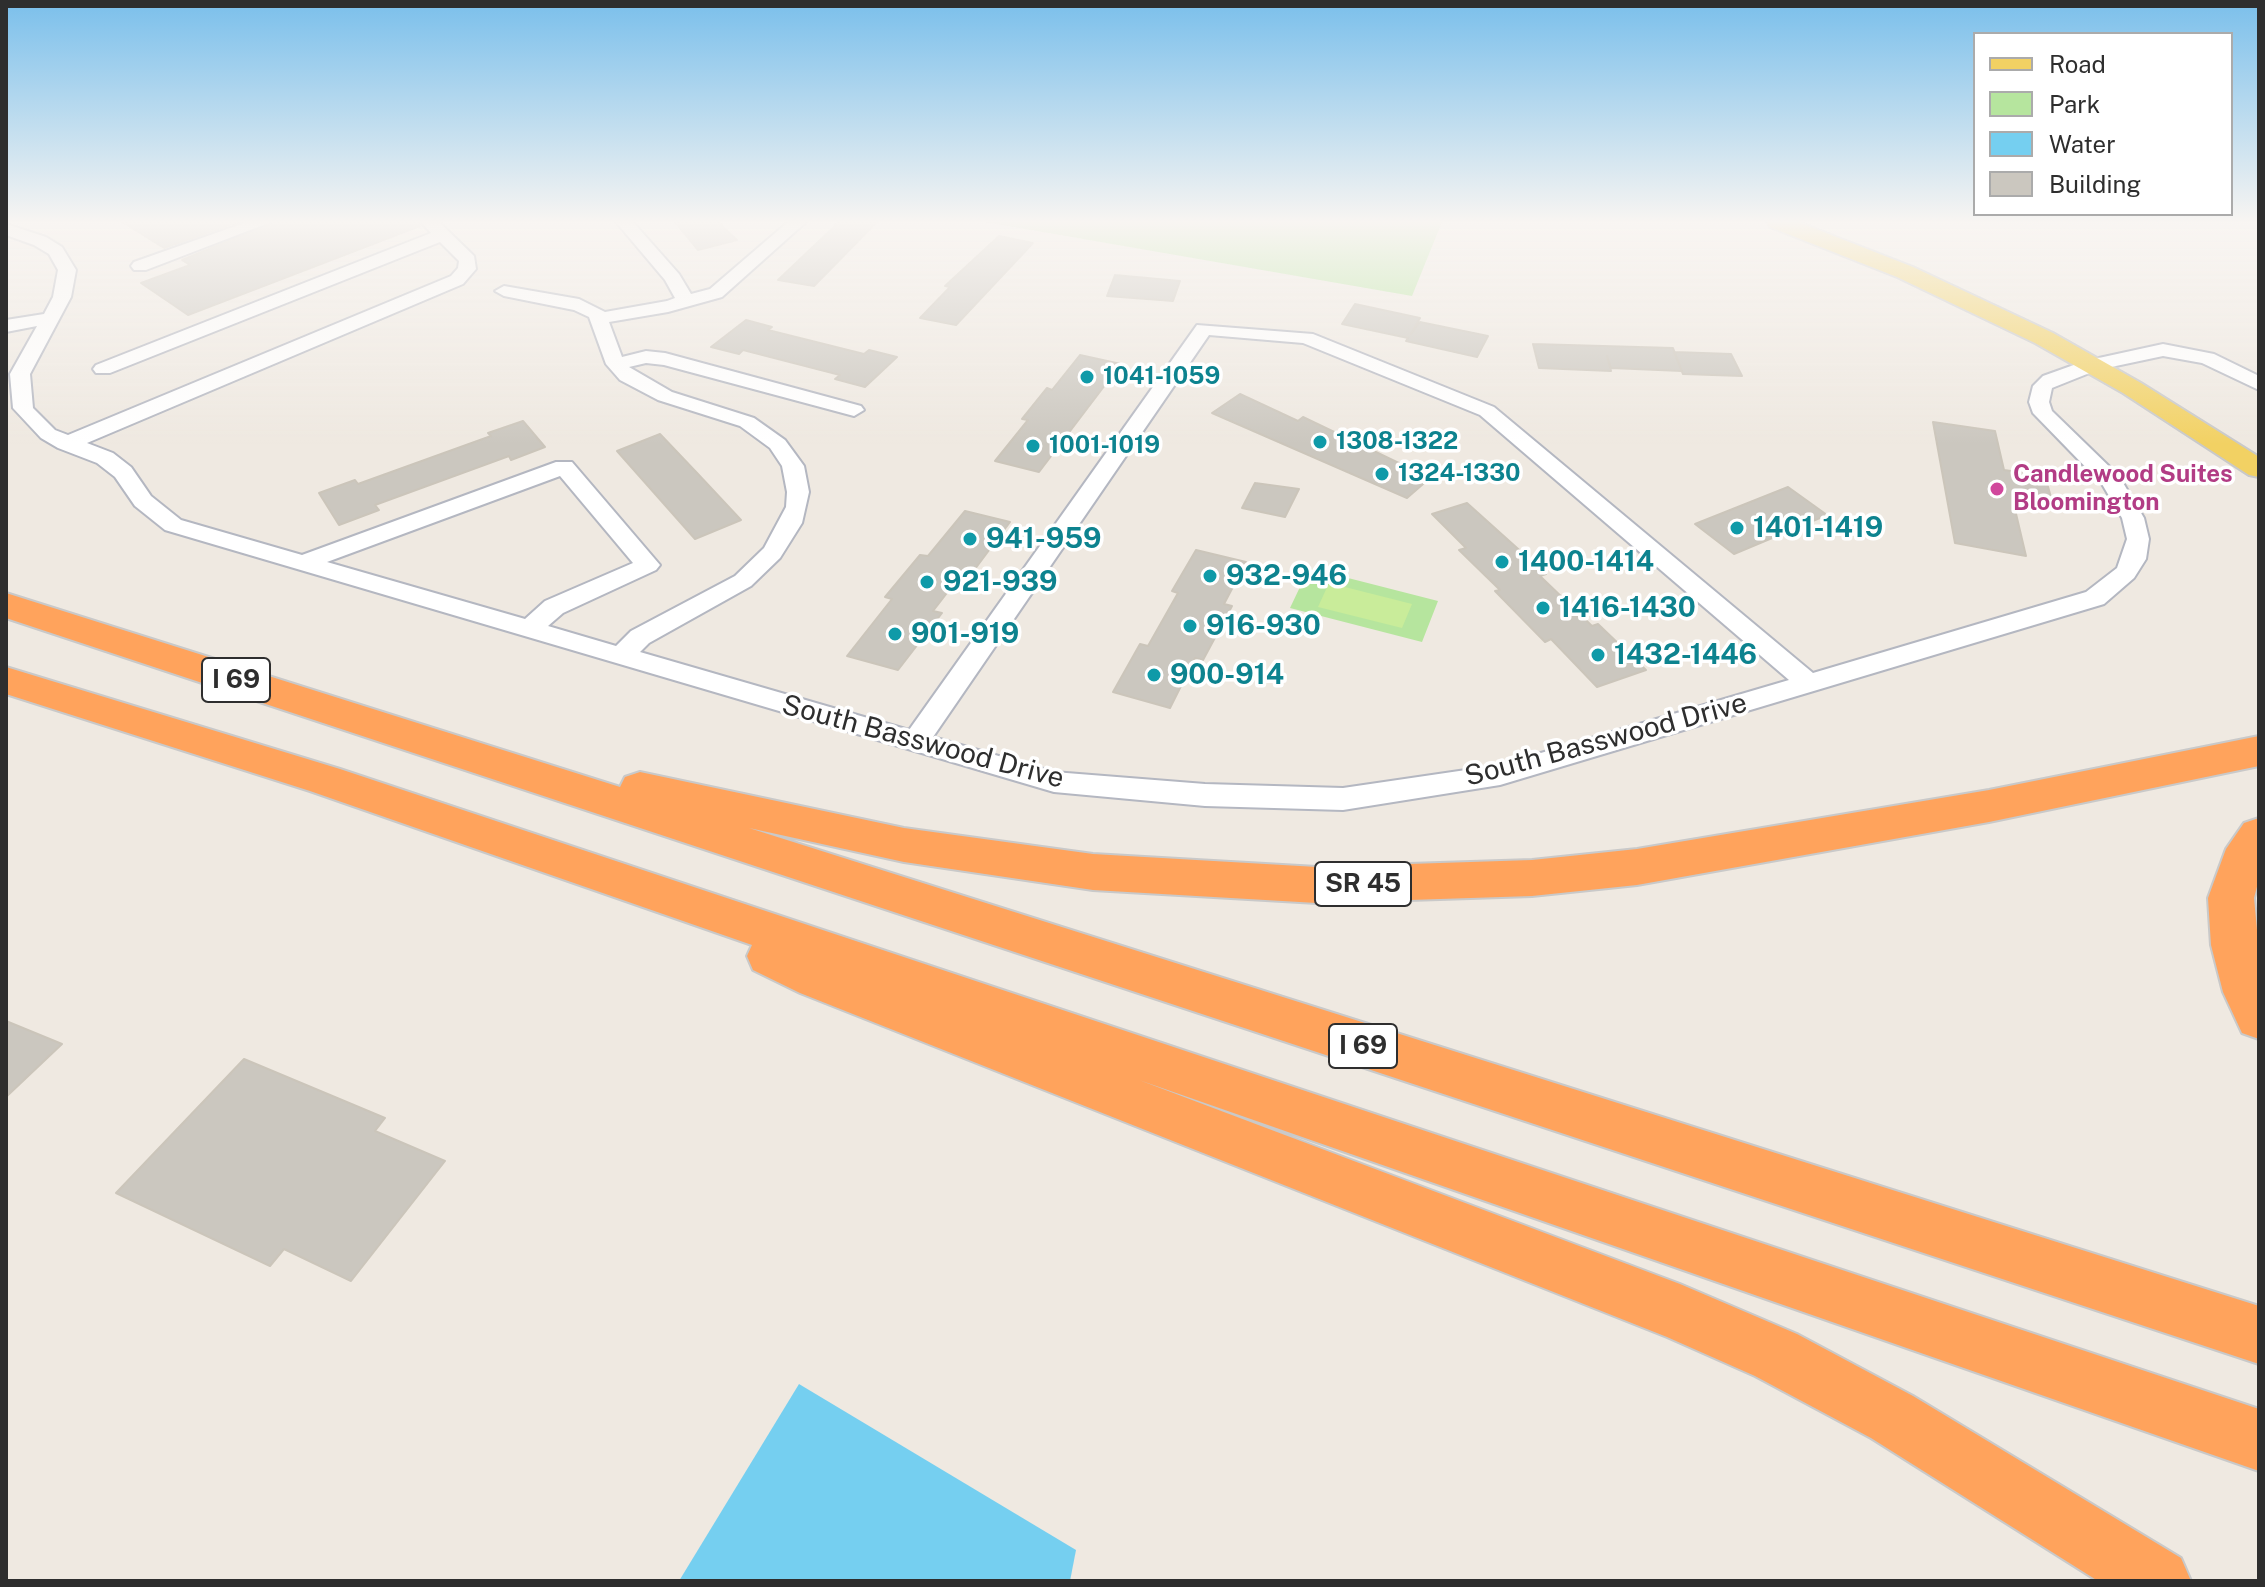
<!DOCTYPE html>
<html>
<head>
<meta charset="utf-8">
<style>
	body { margin:0 }
	#map { position:relative; width:2265px; height:1587px; overflow:hidden; background:#efe9e1; font-family:"Public Sans",sans-serif }
	canvas { display:block }
	.frame { position:absolute; inset:0; border:8px solid #2e2e2e; pointer-events:none }
	.legend { position:absolute; left:1973px; top:32px; width:260px; height:184px; box-sizing:border-box; background:#fff; border:2px solid #ababab; margin:0; padding:10px 14px; list-style:none; font-size:24px; color:#2e2e2e }
	.legend li { display:flex; align-items:center; gap:16px; height:40px }
	.legend b { width:40px; border:2px solid #ababab }
</style>
</head>
<body>
<div id="map">
<canvas width="2265" height="1587"></canvas>
<div class="frame"></div>
<ul class="legend">
<li><b style="height:10px;background:#f2d163"></b>Road</li>
<li><b style="height:22px;background:#b6e59e"></b>Park</li>
<li><b style="height:22px;background:#75cff0"></b>Water</li>
<li><b style="height:22px;background:#cbc7bf"></b>Building</li>
</ul>
</div>
<script>
const ctx = document.querySelector('canvas').getContext('2d');
ctx.lineJoin = 'round';
function fillPath(path, color) {
  ctx.fillStyle = color;
  ctx.fill(path, 'evenodd');
}
function toPath(rows) {
  const path = new Path2D();
  for (const r of rows) {
    path.moveTo(r[0], r[1]);
    for (let i = 2; i < r.length; i += 2) path.lineTo(r[i], r[i + 1]);
  }
  return path;
}
function trace(path, color, width, dash) {
  ctx.strokeStyle = color;
  ctx.lineWidth = width;
  ctx.lineCap = dash ? 'butt' : 'round';
  ctx.setLineDash(dash || []);
  ctx.stroke(path);
}
function drawText(font, color, halo, rows, align = 'center') {
  ctx.font = font + ' "Public Sans",sans-serif';
  ctx.lineWidth = 7;
  ctx.setLineDash([]);
  ctx.textBaseline = 'middle';
  ctx.strokeStyle = halo;
  ctx.fillStyle = color;
  for (const [text, x, y, turn = 0] of rows) {
    ctx.save();
    ctx.translate(x, y);
    ctx.rotate((+turn || 0) * Math.PI / 180);
    ctx.textAlign = isNaN(turn) ? turn : align;
    if (halo) ctx.strokeText(text, 0, 0);
    ctx.fillText(text, 0, 0);
    ctx.restore();
  }
}
fillPath(toPath([
	[985,222,1442,222,1412,296],
	[1309,568,1438,601,1422,642,1290,608]
]), '#b6e59e');
fillPath(toPath([
	[1329,583,1412,604,1402,628,1318,607]
]), '#c9ec9a');
fillPath(toPath([
	[799,1384,1076,1550,1070,1581,679,1581]
]), '#75cff0');
const building = toPath([
	[122,222,238,222,164,248,122,222],
	[274,222,418,222,420,226,188,315,141,283,190,265,182,260,274,222],
	[675,222,718,222,737,240,698,250,675,222],
	[839,222,877,222,814,286,778,280,839,222],
	[999,236,1033,243,956,325,920,318,950,287,945,286,999,236],
	[1115,275,1180,281,1173,301,1107,296,1115,275],
	[1355,304,1420,318,1411,334,1420,322,1488,336,1477,357,1406,341,1408,338,1342,324,1355,304],
	[746,320,772,327,768,330,864,354,869,350,897,357,865,387,835,379,840,375,743,350,739,354,711,347,746,320],
	[1533,344,1673,348,1682,371,1611,368,1607,356,1611,371,1539,368,1533,344],
	[1674,352,1731,354,1742,376,1683,374,1674,352],
	[1080,355,1121,364,1039,472,995,461,1028,420,1022,419,1047,388,1052,390,1080,355],
	[1240,394,1298,421,1303,417,1430,478,1407,498,1212,413,1240,394],
	[523,421,545,447,511,460,509,456,375,505,379,510,339,525,319,493,355,480,358,484,491,436,488,433,523,421],
	[1933,422,1995,431,2004,470,2045,476,2054,508,2013,501,2026,556,1955,543,1933,422],
	[660,434,698,474,741,520,695,539,617,451,660,434],
	[1255,483,1299,489,1285,517,1242,508,1255,483],
	[1788,487,1827,515,1734,554,1695,524,1788,487],
	[1467,503,1546,574,1540,576,1592,626,1598,624,1646,670,1597,687,1551,639,1545,642,1495,591,1500,590,1459,550,1466,548,1432,514,1467,503],
	[965,511,1010,522,975,569,967,567,933,611,942,613,898,670,847,656,892,599,885,597,920,555,928,556,965,511],
	[1196,550,1246,562,1224,604,1232,606,1203,660,1195,658,1170,708,1113,692,1140,644,1148,646,1178,593,1172,591,1196,550],
	[6,1021,62,1044,6,1097,6,1021],
	[244,1059,385,1118,375,1131,445,1161,351,1281,284,1249,270,1266,116,1193,244,1059]
]);
fillPath(building, '#cbc7bf');
trace(building, '#cbc5ba', 2);
const minor = toPath([
	[247,222,271,222,146,270,134,270,131,266,134,262,247,222],
	[421,222,439,222,474,256,476,269,463,284,87,443,113,453,131,467,151,496,181,520,302,555,556,462,572,462,660,565,656,570,563,613,548,626,616,646,631,631,735,576,764,548,786,507,787,492,782,466,770,448,740,426,658,400,620,380,606,364,589,317,574,310,504,296,495,291,504,286,579,299,605,312,667,301,675,298,665,280,616,222,633,222,679,274,691,294,710,289,788,222,806,222,722,297,668,312,609,322,622,357,646,351,665,353,861,406,864,410,854,416,664,365,646,363,629,367,672,392,754,418,785,440,804,466,809,492,802,523,780,558,751,586,649,643,640,652,909,730,1197,325,1313,334,1494,407,1813,673,2086,592,2117,568,2127,539,2122,518,2102,484,2033,413,2029,402,2033,386,2043,376,2085,361,2163,344,2214,354,2259,376,2259,390,2202,363,2163,356,2097,370,2052,388,2049,402,2052,411,2119,476,2144,518,2149,539,2146,559,2134,578,2104,604,1500,785,1343,810,1205,806,1054,792,165,530,135,506,115,477,97,463,58,448,41,438,13,408,10,374,37,326,6,332,6,320,44,314,53,297,58,270,49,254,34,245,6,235,6,224,46,237,62,247,76,270,71,297,30,374,33,408,55,430,68,435,451,276,458,268,459,261,440,242,110,373,96,373,93,369,96,365,431,233,421,222],
	[1209,335,1303,343,1480,415,1789,680,1500,765,1343,788,1205,784,1054,772,933,737,1209,335],
	[560,476,633,563,545,601,525,619,327,562,560,476]
]);
const major = toPath([
	[1767,222,1798,222,1913,267,2053,333,2141,383,2259,457,2259,477,2249,475,2123,393,2035,343,1897,277,1770,227,1767,222]
]);
const highway = toPath([
	[6,593,620,787,625,777,640,772,904,828,1093,854,1317,867,1532,860,1637,849,1989,790,2259,736,2259,766,1989,822,1637,885,1532,896,1317,903,1093,890,904,862,749,828,2259,1306,2259,1364,6,618,6,593],
	[6,667,340,769,2259,1409,2259,1471,1139,1080,1680,1284,1797,1334,1913,1396,2181,1558,2191,1581,2098,1581,1871,1438,1755,1376,1667,1337,800,993,753,970,747,956,752,945,310,791,6,694,6,667],
	[2259,818,2259,879,2254,898,2259,951,2259,1039,2242,1033,2223,992,2211,945,2208,898,2226,849,2244,823,2259,818]
]);
trace(minor, '#b4b7c1', 4);
trace(major, '#c9c9c9', 4);
trace(highway, '#c9c9c9', 4);
fillPath(minor, '#fff');
fillPath(major, '#f2d163');
fillPath(highway, '#ffa35c');
const sky = ctx.createLinearGradient(0, 0, 0, 444);
sky.addColorStop(0, '#7abfeb');
sky.addColorStop(0.5, '#f8f5f2');
sky.addColorStop(1, '#f8f5f200');
ctx.fillStyle = sky;
ctx.fillRect(0, 0, 2265, 444);
for (const [x, y, r, color] of [
	[1087,377,8,"#0f9aa8"],
	[1320,442,8,"#0f9aa8"],
	[1033,446,8,"#0f9aa8"],
	[1382,474,8,"#0f9aa8"],
	[1997,489,8,"#d1479c"],
	[1737,528,8,"#0f9aa8"],
	[970,539,8,"#0f9aa8"],
	[1502,562,8,"#0f9aa8"],
	[1210,576,8,"#0f9aa8"],
	[927,582,8,"#0f9aa8"],
	[1543,608,8,"#0f9aa8"],
	[1190,626,8,"#0f9aa8"],
	[895,634,8,"#0f9aa8"],
	[1598,655,8,"#0f9aa8"],
	[1154,675,8,"#0f9aa8"]
]) {
  const dot = new Path2D();
  dot.arc(x, y, r, 0, 2 * Math.PI);
  ctx.fillStyle = color;
  ctx.fill(dot);
  trace(dot, '#fff', 3);
}
drawText('bold 24px', '#0d838f', '#fff', [
	["1041-1059",1103,377],
	["1308-1322",1336,442],
	["1001-1019",1049,446],
	["1324-1330",1398,474]
], 'left');
drawText('bold 24px', '#b23c85', '#fff', [
	["Candlewood Suites",2013,475],
	["Bloomington",2013,503]
], 'left');
for (const [x, y, w] of [
	[236,680,68],
	[1363,884,96],
	[1363,1046,68]
]) {
  const box = new Path2D();
  box.roundRect(x - w / 2, y - 22, w, 44, 6);
  ctx.fillStyle = '#fff';
  ctx.fill(box);
  trace(box, '#2e2e2e', 2);
}
drawText('bold 26px', '#2e2e2e', null, [
	["I 69",236,680],
	["SR 45",1363,884],
	["I 69",1363,1046]
]);
drawText('bold 28px', '#0d838f', '#fff', [
	["1401-1419",1753,528],
	["941-959",986,539],
	["1400-1414",1518,562],
	["932-946",1226,576],
	["921-939",943,582],
	["1416-1430",1559,608],
	["916-930",1206,626],
	["901-919",911,634],
	["1432-1446",1614,655],
	["900-914",1170,675]
], 'left');
drawText('28px', '#2e2e2e', '#fff', [
	["South Basswood Drive",1606,740,-15],
	["South Basswood Drive",923,742,15]
]);
</script>
</body>
</html>
